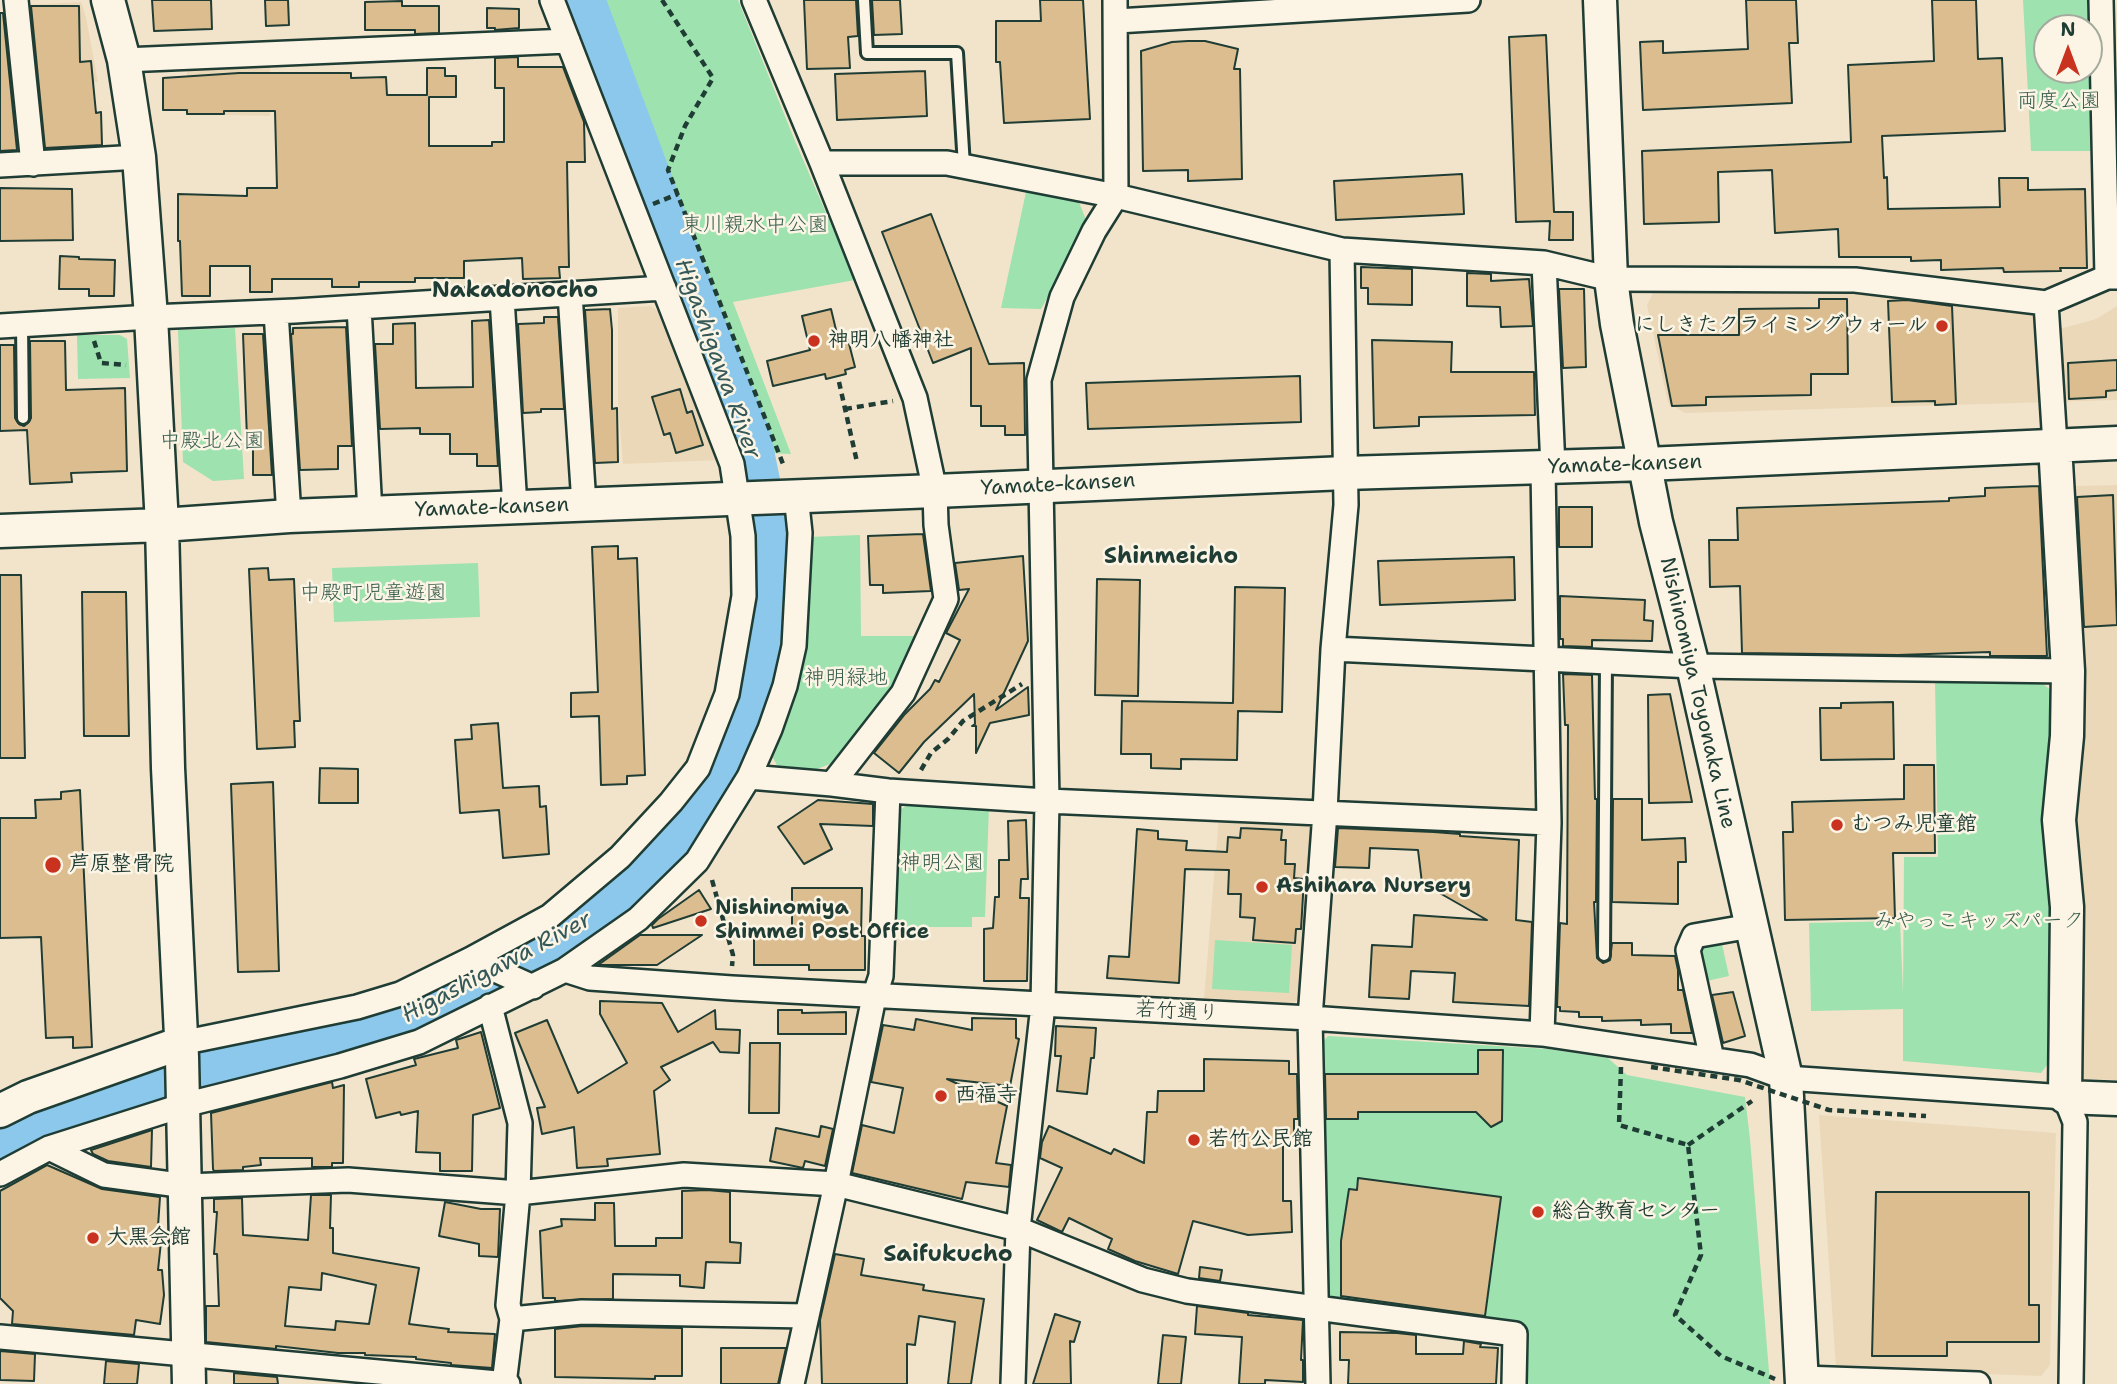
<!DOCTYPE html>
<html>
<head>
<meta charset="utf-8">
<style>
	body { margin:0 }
	#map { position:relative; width:2117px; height:1384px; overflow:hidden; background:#f2e4cb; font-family:"Shantell Sans",sans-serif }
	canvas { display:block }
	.north { position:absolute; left:2033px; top:14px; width:70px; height:70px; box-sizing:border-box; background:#fcf5e5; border:2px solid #a4ab9e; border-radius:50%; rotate:0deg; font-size:19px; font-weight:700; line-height:28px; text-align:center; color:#1f3d34 }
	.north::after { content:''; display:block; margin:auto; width:24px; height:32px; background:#c8321e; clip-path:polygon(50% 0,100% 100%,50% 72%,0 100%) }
</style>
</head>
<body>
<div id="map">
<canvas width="2117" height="1384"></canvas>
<div class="north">N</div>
</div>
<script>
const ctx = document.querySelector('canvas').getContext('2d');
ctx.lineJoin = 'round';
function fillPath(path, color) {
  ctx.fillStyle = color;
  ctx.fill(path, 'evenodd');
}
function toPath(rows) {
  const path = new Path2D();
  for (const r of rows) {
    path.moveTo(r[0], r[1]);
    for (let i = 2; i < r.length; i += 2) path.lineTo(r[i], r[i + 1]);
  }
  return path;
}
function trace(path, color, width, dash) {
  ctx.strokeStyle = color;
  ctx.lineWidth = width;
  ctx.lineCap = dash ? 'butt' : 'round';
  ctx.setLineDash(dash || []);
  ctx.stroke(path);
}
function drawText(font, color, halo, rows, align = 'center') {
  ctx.font = font + ' "Shantell Sans","Klee One",sans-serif';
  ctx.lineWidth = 5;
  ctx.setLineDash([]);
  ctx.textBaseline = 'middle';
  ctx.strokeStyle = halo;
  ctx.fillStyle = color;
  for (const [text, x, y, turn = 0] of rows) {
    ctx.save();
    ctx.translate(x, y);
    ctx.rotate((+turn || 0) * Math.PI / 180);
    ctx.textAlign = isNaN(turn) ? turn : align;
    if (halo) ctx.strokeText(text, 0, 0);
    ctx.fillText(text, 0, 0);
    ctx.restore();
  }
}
fillPath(toPath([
	[81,2,86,17,98,82,32,86,25,5],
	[270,67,270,116,187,114,187,69],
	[1885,291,1961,300,2029,313,2063,328,2096,319,2117,306,2117,400,1685,413,1668,403,1647,305,1653,293],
	[650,306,661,313,720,460,623,464,618,400,618,308],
	[2117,485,2117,1080,2083,1079,2081,906,2071,810,2086,652,2079,648,2076,486],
	[1219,816,1302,820,1315,831,1305,993,1294,1003,1204,999],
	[1819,1115,2056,1133,2050,1365,2041,1376,1836,1369]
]), '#ebd8b9');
fillPath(toPath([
	[593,0,738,0,795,141,855,280,733,302,791,454,768,453],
	[2023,0,2089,0,2091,151,2031,151],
	[2047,28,2089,28,2089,70,2047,70],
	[1026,192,1077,197,1088,225,1041,309,1001,308],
	[235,328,244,479,213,481,183,462,178,330],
	[77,335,120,335,127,339,130,378,78,379],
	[860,535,861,636,921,636,886,703,830,764,817,769,779,769,772,756,795,696,808,642,809,537],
	[478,563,480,617,334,622,332,568],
	[1935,681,2039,681,2056,694,2054,1056,2041,1073,1903,1061,1903,1009,1811,1011,1809,923,1900,921,1903,993,1904,857,1938,857],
	[910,803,989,807,985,917,972,917,972,927,896,927,897,812],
	[1215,940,1292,945,1289,993,1212,989],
	[1722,944,1729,976,1707,981,1700,949],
	[1328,1036,1548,1049,1608,1058,1627,1075,1745,1097,1750,1139,1770,1384,1522,1384,1522,1326,1329,1296,1322,1284,1315,1049]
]), '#9de2af');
trace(toPath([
	[0,1143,122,1095,384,1029,458,993,586,925,675,844,730,767,757,682,772,600,770,540,749,437,701,317,583,0]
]), '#8bc8eb', 44);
const building = toPath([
	[152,0,211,0,212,29,154,31,152,0],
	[265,0,288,0,289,25,266,26,265,0],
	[804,0,856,0,858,36,848,37,850,68,807,69,804,0],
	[872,0,900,0,902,34,874,35,872,0],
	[1040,0,1083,0,1090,119,1004,123,1000,62,996,62,996,21,1041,21,1040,0],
	[1746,0,1796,0,1798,43,1789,43,1792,103,1643,110,1640,42,1663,41,1663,53,1748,49,1746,0],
	[1932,0,1976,0,1978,59,2002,58,2005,131,1882,136,1884,178,1887,177,1888,209,2000,207,1999,178,2028,178,2028,190,2085,189,2087,268,2060,268,2061,271,2004,272,2003,268,1941,270,1941,260,1911,261,1911,257,1839,257,1838,229,1775,233,1772,170,1718,172,1719,222,1644,224,1642,151,1851,142,1848,65,1934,61,1932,0],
	[402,1,402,6,439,6,439,33,415,34,415,30,365,30,365,2,402,1],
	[31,6,79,6,80,62,91,61,96,113,101,112,102,145,45,148,31,6],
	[487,8,519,9,519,28,495,30,495,28,487,28,487,8],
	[0,13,3,13,17,150,0,151,0,13],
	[1546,35,1554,212,1573,212,1573,240,1549,240,1550,221,1516,222,1509,37,1546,35],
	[1188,41,1205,41,1238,49,1234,69,1240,69,1242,179,1188,181,1188,170,1143,171,1141,51,1172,42,1188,41],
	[518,57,518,67,563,67,584,122,585,162,567,162,569,267,559,267,560,278,523,279,522,258,464,261,464,278,415,278,415,282,359,282,359,287,332,287,332,279,272,279,272,292,250,292,250,266,210,266,210,296,182,296,180,241,178,241,178,194,247,196,247,188,277,188,275,111,224,111,224,114,187,114,187,110,163,110,163,78,239,73,351,73,351,78,386,77,387,95,427,95,427,68,445,68,445,76,456,76,456,97,429,97,429,146,492,146,492,142,504,142,504,88,495,88,495,58,518,57],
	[925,71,927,116,837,120,835,74,925,71],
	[1462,174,1464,214,1336,220,1334,181,1462,174],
	[0,188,72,189,73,240,0,241,0,188],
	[931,214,989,364,1024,363,1025,435,1005,435,1005,426,981,426,981,406,971,406,971,348,933,363,882,232,931,214],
	[60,256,79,257,79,259,115,260,114,296,89,296,89,289,59,289,60,256],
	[1361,267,1412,269,1412,305,1368,304,1368,288,1361,288,1361,267],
	[1467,273,1491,274,1491,281,1529,279,1533,326,1501,327,1500,307,1467,306,1467,273],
	[1559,289,1584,289,1586,367,1563,368,1559,289],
	[1819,299,1847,299,1848,374,1811,374,1811,395,1706,397,1706,405,1672,406,1658,335,1739,335,1739,309,1819,308,1819,299],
	[1907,300,1952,306,1956,404,1935,405,1935,401,1892,402,1888,301,1907,300],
	[610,309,612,330,612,409,617,408,618,462,595,463,585,310,610,309],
	[831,309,837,334,846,332,855,367,845,370,846,374,826,379,825,374,773,386,767,361,810,350,802,316,831,309],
	[544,317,558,317,564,409,541,409,541,412,523,413,518,324,544,323,544,317],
	[489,320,498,466,477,466,477,454,450,454,450,434,420,434,420,428,380,429,375,344,393,344,393,324,415,323,416,388,473,387,472,321,489,320],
	[346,327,352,446,338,446,338,469,300,470,291,334,293,334,293,328,346,327],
	[243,334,263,334,272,475,253,475,253,438,247,438,243,334],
	[1372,340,1452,342,1451,372,1534,372,1535,415,1419,417,1419,426,1374,428,1372,340],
	[30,341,65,341,66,390,125,388,127,471,71,473,72,482,30,484,27,430,0,431,0,345,14,345,15,418,19,424,24,426,29,422,31,418,30,341],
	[2117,360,2117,390,2106,391,2106,397,2069,399,2068,363,2117,360],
	[1300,376,1301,422,1088,429,1086,383,1300,376],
	[680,389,687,413,692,411,703,445,676,453,670,433,664,435,652,397,680,389],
	[2039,486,2047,656,1990,656,1990,652,1898,655,1742,653,1740,586,1710,587,1709,540,1738,540,1737,508,1949,501,1949,498,1985,496,1985,488,2039,486],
	[2113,495,2117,625,2084,627,2077,497,2113,495],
	[1559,507,1592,507,1592,547,1559,547,1559,507],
	[923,534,931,591,883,593,883,585,870,585,868,536,923,534],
	[618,546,618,559,637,558,645,775,627,776,627,784,601,785,599,716,571,717,571,693,598,692,592,547,618,546],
	[1023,556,1028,641,996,710,1028,687,1029,715,990,723,976,753,976,726,972,726,975,724,974,694,924,742,899,773,874,753,905,714,930,689,935,680,939,682,960,640,946,633,969,589,959,590,955,563,1023,556],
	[1514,557,1515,600,1380,605,1378,561,1514,557],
	[268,568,269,580,294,579,300,721,294,721,295,747,257,749,249,569,268,568],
	[0,575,21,575,25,758,0,758,0,575],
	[1097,579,1140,580,1138,696,1095,695,1097,579],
	[1235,587,1285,588,1282,712,1238,711,1237,760,1181,759,1181,769,1151,768,1151,754,1121,754,1122,701,1233,703,1235,587],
	[82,592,126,592,129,736,84,736,82,592],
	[1560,596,1645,600,1644,620,1653,621,1652,641,1592,640,1592,647,1563,646,1563,639,1560,639,1560,596],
	[1563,674,1592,675,1595,799,1597,799,1596,902,1594,902,1597,958,1603,963,1610,960,1612,943,1632,943,1632,955,1675,956,1678,970,1678,990,1683,990,1692,1033,1671,1033,1671,1024,1641,1025,1641,1020,1602,1021,1602,1017,1579,1017,1579,1012,1560,1011,1560,1007,1557,1007,1560,923,1567,924,1568,725,1565,725,1563,674],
	[1670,694,1692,802,1649,803,1648,695,1670,694],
	[1893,702,1894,759,1821,760,1820,708,1841,708,1841,703,1893,702],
	[498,723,503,788,539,786,540,807,546,806,549,854,503,858,499,810,460,813,455,740,472,739,471,725,498,723],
	[1904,765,1934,765,1935,853,1893,853,1895,918,1785,920,1783,832,1793,832,1792,802,1904,799,1904,765],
	[320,768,358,769,358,803,319,803,320,768],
	[273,782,279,971,238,972,231,784,273,782],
	[80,790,92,1047,73,1048,73,1037,46,1038,41,937,0,938,0,818,36,818,35,800,61,799,61,792,80,790],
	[1613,799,1642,799,1642,840,1685,838,1686,862,1678,862,1678,904,1612,902,1613,799],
	[818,800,873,804,873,826,820,824,832,849,804,864,778,827,818,800],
	[1026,820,1028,879,1021,879,1020,898,1029,898,1027,981,984,981,984,929,993,928,995,897,999,897,999,860,1009,860,1008,821,1026,820],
	[1241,828,1282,830,1281,840,1286,840,1285,864,1295,864,1294,878,1304,879,1301,929,1296,929,1295,943,1253,940,1255,918,1240,917,1241,894,1228,894,1229,870,1185,869,1179,983,1107,978,1109,956,1129,957,1137,829,1158,831,1158,839,1187,841,1186,850,1227,852,1228,837,1240,838,1241,828],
	[1338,828,1434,832,1460,834,1460,836,1519,840,1516,920,1532,922,1529,1006,1453,1002,1455,973,1411,971,1409,999,1369,997,1372,945,1412,947,1414,915,1487,920,1422,883,1418,850,1370,848,1369,868,1335,867,1338,828],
	[792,888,862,888,861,936,865,936,865,970,809,970,809,965,754,965,754,935,792,935,792,888],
	[699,890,711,909,653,928,652,925,658,919,699,890],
	[640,935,702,935,657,965,598,965,640,935],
	[1733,992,1745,1036,1723,1043,1712,995,1733,992],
	[600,1001,662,1003,678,1032,715,1010,716,1029,740,1030,739,1053,720,1052,713,1042,661,1067,670,1080,654,1091,660,1154,607,1159,608,1166,577,1168,574,1127,542,1134,537,1108,545,1107,515,1033,547,1020,578,1093,627,1063,600,1014,600,1001],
	[778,1010,802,1010,802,1013,846,1012,846,1034,778,1034,778,1010],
	[972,1018,1016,1019,1016,1038,1019,1039,1010,1086,947,1079,1007,1106,996,1163,1011,1165,1009,1187,966,1182,962,1199,852,1173,862,1125,894,1133,903,1088,871,1082,883,1025,914,1030,916,1019,972,1030,972,1018],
	[1056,1026,1096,1028,1094,1058,1091,1058,1087,1094,1057,1091,1061,1056,1055,1056,1056,1026],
	[481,1032,500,1108,473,1115,472,1171,440,1171,440,1153,416,1152,418,1111,401,1115,400,1112,376,1118,366,1079,416,1065,414,1059,458,1048,456,1040,481,1032],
	[750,1043,780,1043,779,1113,749,1113,750,1043],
	[1478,1050,1503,1050,1502,1121,1491,1127,1476,1112,1358,1112,1358,1119,1326,1119,1325,1074,1478,1074,1478,1050],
	[1204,1059,1289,1061,1289,1074,1297,1074,1298,1119,1294,1119,1294,1137,1289,1137,1289,1143,1283,1143,1283,1201,1291,1201,1292,1232,1248,1235,1193,1221,1178,1274,1135,1261,1108,1249,1112,1239,1069,1218,1062,1232,1037,1220,1062,1168,1040,1158,1042,1142,1049,1126,1111,1154,1114,1149,1144,1163,1147,1112,1157,1112,1158,1091,1204,1091,1204,1059],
	[332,1082,333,1088,344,1085,343,1163,332,1163,332,1167,312,1167,312,1158,260,1158,261,1165,243,1167,243,1170,214,1171,213,1169,211,1113,332,1082],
	[821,1126,833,1129,825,1166,805,1161,803,1168,770,1161,776,1128,819,1137,821,1126],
	[152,1130,151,1167,108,1161,93,1154,91,1150,152,1130],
	[47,1165,102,1189,160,1197,157,1241,161,1242,158,1270,162,1270,164,1295,160,1324,136,1320,134,1335,12,1324,13,1311,0,1298,0,1191,47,1165],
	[1358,1178,1501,1197,1485,1316,1341,1296,1341,1241,1349,1189,1357,1190,1358,1178],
	[707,1190,730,1192,730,1242,741,1243,740,1263,706,1262,704,1288,680,1286,680,1275,613,1274,613,1299,555,1301,555,1298,543,1298,540,1231,562,1226,561,1219,595,1220,595,1203,614,1203,615,1246,656,1246,656,1238,682,1238,682,1191,707,1190],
	[1876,1192,2029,1192,2029,1305,2039,1305,2039,1342,1947,1342,1947,1356,1872,1356,1876,1192],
	[311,1195,331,1195,330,1228,333,1228,333,1253,419,1268,409,1324,449,1329,448,1332,495,1334,492,1368,451,1365,451,1363,416,1359,416,1357,365,1355,365,1353,338,1353,276,1346,276,1349,206,1342,206,1306,219,1306,217,1254,214,1254,217,1212,214,1212,214,1199,242,1198,243,1235,308,1240,311,1195],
	[322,1273,376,1285,369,1324,336,1321,335,1330,285,1326,289,1287,321,1290,322,1273],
	[445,1202,481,1209,500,1209,498,1257,479,1256,479,1244,439,1236,445,1202],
	[835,1254,864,1259,861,1275,924,1285,923,1290,984,1299,971,1384,948,1384,955,1322,919,1316,915,1345,907,1344,907,1384,822,1384,820,1320,835,1254],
	[1200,1267,1222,1270,1220,1281,1199,1278,1200,1267],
	[1197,1306,1248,1313,1248,1315,1303,1320,1301,1360,1303,1360,1303,1382,1265,1380,1265,1384,1239,1384,1242,1337,1195,1334,1197,1306],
	[1055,1314,1080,1322,1074,1342,1070,1341,1071,1384,1033,1384,1055,1314],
	[583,1326,682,1328,682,1376,655,1376,655,1379,555,1377,555,1329,583,1326],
	[1340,1332,1397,1333,1416,1335,1416,1354,1463,1354,1464,1341,1481,1344,1480,1347,1498,1348,1496,1384,1348,1384,1349,1360,1340,1360,1340,1332],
	[1163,1335,1186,1337,1181,1384,1158,1384,1163,1335],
	[721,1348,786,1348,778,1384,721,1384,721,1348],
	[0,1351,35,1354,34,1381,0,1380,0,1351],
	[106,1361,139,1364,137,1384,104,1384,106,1361],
	[234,1373,277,1377,278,1384,234,1384,234,1373]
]);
fillPath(building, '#dcbd8f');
trace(building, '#1f3d34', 2);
const lane = toPath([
	[864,0,867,53,957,53,964,166],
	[22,325,23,418],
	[1604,955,1606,661]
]);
const street = toPath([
	[16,0,33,164],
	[754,0,822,163,915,398,935,491,936,525,946,599,903,693,832,784],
	[2101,0,2107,277],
	[1117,21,1468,0],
	[124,60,568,41],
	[822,163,947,163,1116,196,1342,250,1544,263,1611,279,1855,280,2046,303,2107,277,2117,277],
	[0,165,139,157],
	[1544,263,1553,468],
	[570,294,584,504],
	[502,298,515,507],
	[2046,303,2055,445],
	[359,307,370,513],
	[276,312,289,516],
	[0,326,151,317,295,311,664,288],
	[1333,649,1693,666,2068,671],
	[749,777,832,784,888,791,1047,801,1549,823],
	[471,959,533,987],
	[565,970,590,978,732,988,1310,1018,1542,1034,1750,1065,1786,1078,2065,1097,2075,1122,2071,1384],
	[490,1006,520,1123,518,1193,508,1305,512,1319,504,1384],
	[1542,1034,1549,823,1543,469],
	[181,1043,357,1007,400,994,471,959,550,916,620,857,671,802,698,768,727,694,744,596,743,536,732,464,552,0],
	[1712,1059,1688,950,1694,936,1751,926],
	[49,1148,104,1175,186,1186,348,1180,518,1193,684,1175,836,1184,1018,1229,1143,1280,1187,1291,1515,1334,1514,1384],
	[0,1174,49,1148,184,1105,340,1066,419,1042,565,970,638,919,697,861,749,777,770,729,785,686,794,646,800,533,796,495],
	[512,1319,582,1312,807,1316],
	[0,1337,508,1384],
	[1802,1378,1978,1384],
	[792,1384,836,1184,874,997,881,976,888,791],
	[1013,1384,1018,1229,1043,1005,1047,801,1039,380,1062,297,1094,231,1116,196,1115,0],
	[1318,1384,1310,1018,1325,812,1333,649,1346,505,1342,250]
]);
const secondary = toPath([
	[108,0,124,60,139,157,151,317,162,525,168,768,182,1057,189,1384],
	[1600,0,1611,279,1617,324,1656,522,1693,666,1786,1078,1802,1384],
	[2055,445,2068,671,2067,736,2059,820,2067,907,2065,1097,2117,1099],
	[0,531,162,525,289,516,935,491,1345,473,1646,464,2117,443],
	[0,1111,28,1097,181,1043]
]);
trace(lane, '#1f3d34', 16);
trace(street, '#1f3d34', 28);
trace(secondary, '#1f3d34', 37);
trace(toPath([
	[662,0,713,78,685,126,668,170,783,464],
	[653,204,678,194],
	[94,341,101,363,126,365],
	[839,382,857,462],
	[845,409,893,401],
	[921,770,931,753,948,739,963,721,1022,684],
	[712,880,733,955,732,966],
	[1621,1067,1619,1125,1688,1145,1701,1255,1675,1315,1721,1356,1775,1379],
	[1688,1145,1752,1101]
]), '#1f3d34', 4.5, [7, 5]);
trace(lane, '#fcf5e5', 10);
trace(street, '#fcf5e5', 23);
trace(secondary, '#fcf5e5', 32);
trace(toPath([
	[1651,1067,1739,1080,1829,1110,1926,1116]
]), '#1f3d34', 4.5, [7, 5]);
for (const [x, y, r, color] of [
	[1942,326,7,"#c8321e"],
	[814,341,7,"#c8321e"],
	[1837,825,7,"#c8321e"],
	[53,865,9,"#c8321e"],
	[1262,887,7,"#c8321e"],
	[701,921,7,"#c8321e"],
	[941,1096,7,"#c8321e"],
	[1194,1140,7,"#c8321e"],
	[1538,1212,7,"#c8321e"],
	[93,1238,7,"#c8321e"]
]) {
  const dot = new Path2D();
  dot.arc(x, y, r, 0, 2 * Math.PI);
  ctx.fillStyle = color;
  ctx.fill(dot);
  trace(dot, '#fcf5e5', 2.5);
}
drawText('21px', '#385e4d', '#fcf5e5', [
	["両度公園",2059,102],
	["東川親水中公園",755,226],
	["中殿北公園",212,442],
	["中殿町児童遊園",373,594],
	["神明緑地",846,679],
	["神明公園",942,864],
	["みやっこキッズパーク",1979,922]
]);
drawText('bold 21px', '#1f3d34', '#fcf5e5', [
	["にしきたクライミングウォール",1928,326,"right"],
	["神明八幡神社",828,341],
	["むつみ児童館",1851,825],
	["芦原整骨院",69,865],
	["Ashihara Nursery",1276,887],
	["Nishinomiya",715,909],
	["Shimmei Post Office",715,933],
	["西福寺",955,1096],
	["若竹公民館",1208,1140],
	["総合教育センター",1552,1212],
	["大黒会館",107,1238]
], 'left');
drawText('21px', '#1f3d34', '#fcf5e5', [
	["Yamate-kansen",1625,465,-2],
	["Yamate-kansen",1058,485,-3],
	["Yamate-kansen",492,508,-2],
	["Nishinomiya Toyonaka Line",1697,693,77],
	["若竹通り",1177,1012,3]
]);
drawText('bold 23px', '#1f3d34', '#fcf5e5', [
	["Nakadonocho",515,291],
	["Shinmeicho",1171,557],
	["Saifukucho",948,1255]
]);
drawText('italic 23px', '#355959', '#fcf5e5', [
	["Higashigawa River",717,359,70],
	["Higashigawa River",497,968,-28]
]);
</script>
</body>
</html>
